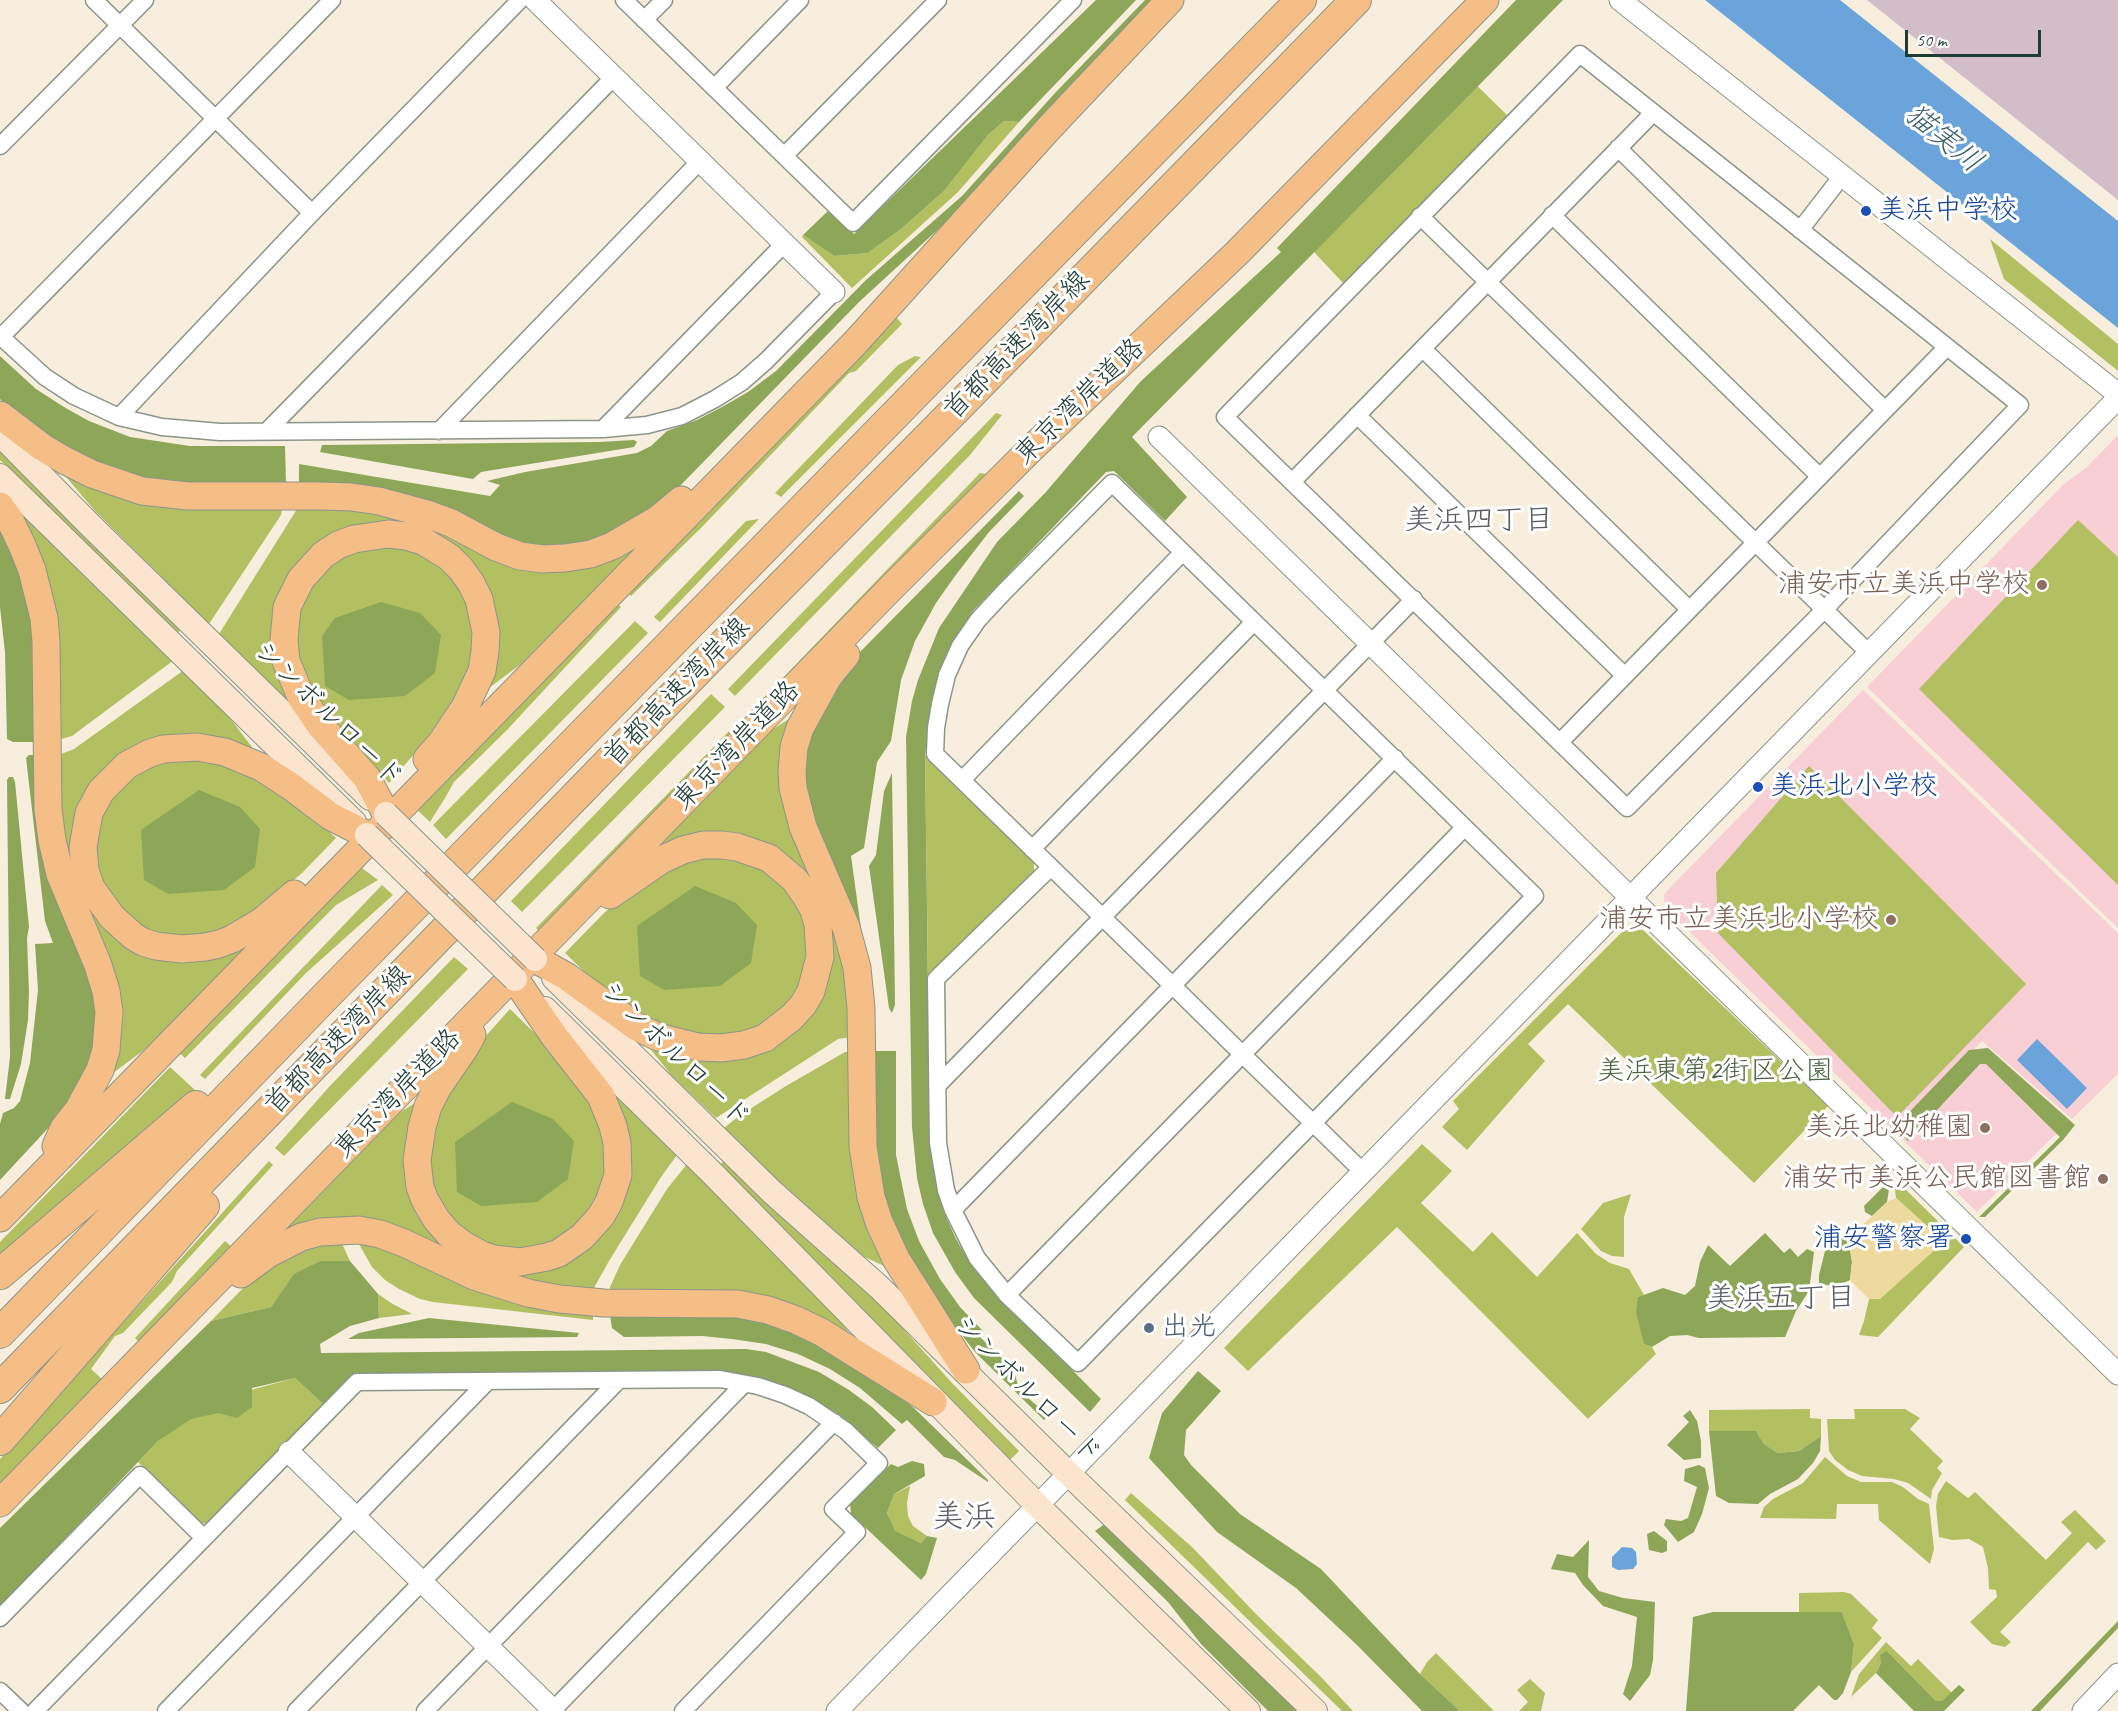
<!DOCTYPE html>
<html>
<head>
<meta charset="utf-8">
<style>
	body { margin:0 }
	#map { position:relative; width:2118px; height:1711px; overflow:hidden; background:#f7eede; font-family:Caveat,sans-serif }
	canvas { display:block }
	.scale { position:absolute; left:1905px; top:30px; width:136px; height:27px; box-sizing:border-box; border:3px solid #1f3d34; border-top:0; padding-left:8px; font-size:18px; line-height:21px; white-space:nowrap; color:#1f3d34; -webkit-text-stroke:4px #fff; paint-order:stroke }
</style>
</head>
<body>
<div id="map">
<canvas width="2118" height="1711"></canvas>
<div class="scale">50 m</div>
</div>
<script>
const ctx = document.querySelector('canvas').getContext('2d');
ctx.lineJoin = 'round';
function fillPath(path, color) {
  ctx.fillStyle = color;
  ctx.fill(path, 'evenodd');
}
function toPath(rows) {
  const path = new Path2D();
  for (const r of rows) {
    path.moveTo(r[0], r[1]);
    for (let i = 2; i < r.length; i += 2) path.lineTo(r[i], r[i + 1]);
  }
  return path;
}
function trace(path, color, width, dash) {
  ctx.strokeStyle = color;
  ctx.lineWidth = width;
  ctx.lineCap = dash ? 'butt' : 'round';
  ctx.setLineDash(dash || []);
  ctx.stroke(path);
}
function drawText(font, color, halo, rows, align = 'center') {
  ctx.font = font + ' Caveat,"Klee One",sans-serif';
  ctx.lineWidth = 6;
  ctx.setLineDash([]);
  ctx.textBaseline = 'middle';
  ctx.strokeStyle = halo;
  ctx.fillStyle = color;
  for (const [text, x, y, turn = 0] of rows) {
    ctx.save();
    ctx.translate(x, y);
    ctx.rotate((+turn || 0) * Math.PI / 180);
    ctx.textAlign = isNaN(turn) ? turn : align;
    if (halo) ctx.strokeText(text, 0, 0);
    ctx.fillText(text, 0, 0);
    ctx.restore();
  }
}
fillPath(toPath([
	[2118,435,2118,928,1867,687,2064,484,2086,468],
	[1863,690,2118,933,2118,1074,2072,1119,1982,1041,1895,1132,1665,908,1664,894],
	[1986,1047,2070,1120,1977,1212,1899,1136]
]), '#f7cfd5');
fillPath(toPath([
	[1867,0,2118,0,2118,200]
]), '#d2bdc8');
fillPath(toPath([
	[1458,67,1509,117,1344,284,1297,234],
	[1004,121,1019,122,958,192,852,288,802,237,803,235,834,256,868,253,901,229,944,191,988,135],
	[1990,239,2118,344,2118,371,2004,279],
	[895,316,902,324,856,371,849,373,702,527,631,596,627,591],
	[915,356,921,357,781,497,775,493,898,365],
	[996,413,1002,415,970,455,735,696,728,689],
	[0,446,183,627,177,634,0,460],
	[61,471,283,504,281,515,209,624,95,511],
	[980,473,986,474,755,716,751,711],
	[12,503,174,660,72,736,54,741],
	[299,503,635,546,637,548,521,664,481,694,489,599,394,521,371,522,345,528,321,542,307,552,294,568,292,706,219,634,297,509],
	[759,519,660,622,654,617,746,521],
	[2078,520,2118,557,2118,885,1919,689],
	[352,546,418,547,461,582,476,625,470,671,442,722,389,783,328,718,314,697,298,662,297,613,300,595],
	[616,603,621,607,507,730,454,782,445,798,430,822,415,808],
	[635,621,648,633,446,839,433,825],
	[184,670,226,713,252,747,251,749,194,735,180,734,161,737,74,826,128,943,261,933,148,1047,105,1079,68,871,56,756,74,749],
	[711,694,725,707,522,912,511,901],
	[795,715,780,776,786,816,800,853,821,894,848,970,852,1037,838,1039,716,1118,673,1077,647,1045,720,1057,822,989,785,856,645,857,767,733],
	[739,721,745,726,541,933,536,928],
	[184,755,251,772,317,820,336,838,302,873,259,909,228,928,188,937,150,932,131,921,97,877,94,829,123,777],
	[925,755,1034,861,1034,871,928,979],
	[1809,766,2026,984,1897,1117,1718,933,1716,873],
	[727,854,775,873,807,919,808,970,788,1006,760,1026,740,1034,719,1036,695,1035,660,1024,625,1005,596,983,565,953,604,913,634,887,687,859],
	[359,866,378,880,336,905,185,1058,178,1052],
	[382,885,393,895,306,973,205,1079,200,1075],
	[1624,930,1643,930,1828,1106,1754,1183,1568,1004,1528,1044,1545,1061,1467,1150,1442,1127,1459,1109,1453,1101],
	[454,957,468,969,284,1156,275,1148,329,1087],
	[510,1009,562,1060,588,1094,606,1145,605,1175,595,1204,575,1229,545,1246,508,1250,465,1235,437,1206,424,1148,458,1067],
	[845,1052,853,1052,893,1270,858,1254,787,1191,724,1128,739,1116,786,1086],
	[170,1067,195,1090,142,1142,0,1263,0,1242],
	[607,1085,677,1155,661,1177,609,1261,595,1286,594,1293,530,1285,372,1220,347,1217,324,1218,309,1221,272,1235,387,1120,415,1103,417,1104,410,1191,520,1270,615,1212],
	[1422,1144,1452,1171,1421,1203,1473,1252,1492,1232,1537,1277,1577,1233,1596,1254,1610,1263,1629,1269,1644,1295,1638,1297,1644,1344,1652,1347,1656,1354,1588,1419,1397,1227,1248,1371,1224,1348],
	[725,1159,871,1293,953,1384,1019,1451,1009,1461,719,1166],
	[269,1161,273,1165,177,1271,172,1282,123,1333,115,1336,91,1369,103,1380,0,1488,0,1459],
	[687,1164,832,1311,852,1336,610,1293,610,1287,620,1265,667,1189],
	[1898,1182,1964,1247,1878,1337,1859,1335,1864,1321,1869,1299,1880,1299,1938,1236,1896,1198,1895,1190],
	[1631,1194,1624,1217,1624,1257,1612,1256,1601,1251,1581,1229,1603,1203],
	[339,1237,350,1261,320,1261,294,1275,271,1307,211,1321,247,1284,289,1251],
	[355,1237,588,1310,593,1316,593,1320,433,1302,420,1299,399,1289,385,1280,372,1267],
	[225,1241,233,1248,141,1344,135,1338],
	[378,1294,391,1303,412,1314,379,1318],
	[295,1378,324,1405,209,1523,200,1524,138,1462,158,1441,206,1402],
	[1810,1409,1810,1418,1821,1419,1821,1436,1799,1451,1778,1453,1764,1444,1756,1431,1709,1431,1709,1410],
	[1854,1409,1905,1409,1920,1418,1910,1429,1943,1461,1937,1468,1942,1473,1932,1490,1931,1499,1908,1483,1894,1479,1862,1476,1848,1470,1835,1460,1829,1451,1827,1419,1855,1419],
	[1825,1457,1847,1476,1861,1482,1892,1482,1903,1487,1918,1499,1929,1504,1934,1549,1930,1564,1879,1520,1878,1504,1837,1504,1836,1519,1760,1518,1764,1507,1773,1499,1803,1483],
	[1946,1481,1968,1498,1975,1492,2046,1560,2072,1533,2061,1522,2075,1510,2106,1541,2096,1550,2088,1542,2000,1632,2011,1642,2005,1647,1992,1644,1970,1622,1997,1597,1996,1590,1989,1589,1988,1568,1983,1547,1969,1539,1952,1540,1939,1537,1936,1506,1938,1494],
	[910,1486,907,1503,908,1516,913,1526,927,1536,921,1543,894,1531,887,1513,894,1494],
	[1131,1493,1193,1548,1255,1613,1321,1677,1353,1711,1342,1711,1125,1500],
	[1844,1592,1851,1594,1878,1620,1872,1628,1882,1638,1851,1672,1854,1644,1842,1612,1799,1612,1799,1593],
	[1886,1642,1911,1666,1918,1659,1952,1693,1942,1701,1936,1701,1887,1651,1876,1673,1851,1697,1859,1674],
	[1436,1653,1494,1711,1460,1711,1420,1674,1427,1662],
	[1530,1679,1545,1693,1541,1711,1519,1711,1528,1702,1517,1690]
]), '#b2c062');
fillPath(toPath([
	[1096,0,1136,0,1019,122,1004,121,988,135,944,191,901,229,868,253,834,256,803,235,829,210,854,234],
	[1145,0,1152,0,1056,100,944,224,859,302,677,489,631,525,592,542,538,547,299,486,299,464,490,496,500,485,487,481,525,472,637,453,651,446,667,431,697,420,722,407,748,392,776,371,866,280,962,196,1055,93],
	[1516,0,1563,0,1132,437,1187,497,1165,521,1114,471,1106,472,973,611,942,668,932,701,925,755,930,1145,932,1163,945,1215,956,1239,970,1263,986,1283,1101,1399,1090,1412,974,1298,955,1272,933,1233,923,1204,917,1178,912,1127,906,737,912,701,918,680,939,628,997,542,1045,493,1141,381,1281,252,1277,248],
	[0,356,36,389,64,407,89,421,130,437,190,446,285,446,286,483,158,484,96,466,21,421,0,399],
	[634,440,637,442,634,447,481,472,473,479,320,452,322,445,599,442],
	[1019,491,1024,496,989,532,955,576,936,603,915,641,901,680,891,741,877,762,864,848,851,856,875,1030,873,1032,804,805,803,746,836,679,860,652],
	[0,520,16,550,36,632,38,742,13,742,7,739,5,652,0,607],
	[381,602,420,613,441,635,435,673,405,696,349,700,325,686,322,636,335,618],
	[29,755,37,755,97,991,95,1056,64,1111,0,1180,0,1124,3,1113,14,1108,20,1101,30,1063,38,990,35,944,53,943,45,921,26,758],
	[892,773,895,1005,892,1013,889,1008,869,866,876,855,884,791],
	[9,777,13,777,15,782,29,927,27,938,29,992,28,1020,21,1064,10,1099,5,1099,10,1057,7,780],
	[199,790,240,807,260,829,255,867,224,890,168,894,144,880,141,830],
	[695,886,736,903,757,925,751,963,720,986,664,990,640,976,637,926],
	[1988,1048,2075,1125,2063,1140,1985,1217,1979,1217,2060,1137,1986,1064,1980,1064,1908,1141,1895,1127,1969,1050],
	[869,1051,896,1051,896,1155,907,1209,919,1241,940,1279,960,1307,983,1331,979,1336,1013,1369,1020,1391,1049,1416,1044,1420,975,1352,924,1287,875,1181],
	[512,1102,553,1119,574,1141,568,1179,537,1202,481,1206,457,1192,455,1142],
	[1887,1183,1890,1183,1887,1202,1872,1216,1865,1212,1864,1206],
	[1765,1233,1784,1253,1790,1248,1798,1257,1807,1249,1814,1252,1809,1291,1796,1311,1785,1337,1699,1338,1687,1335,1670,1336,1652,1347,1644,1344,1636,1312,1638,1297,1663,1288,1685,1295,1695,1286,1700,1262,1708,1245,1730,1266],
	[1845,1237,1850,1250,1852,1262,1850,1280,1835,1287,1819,1283,1819,1275,1825,1251,1831,1238],
	[320,1261,350,1261,378,1294,379,1318,350,1326,320,1344,321,1353,746,1349,766,1352,819,1372,849,1390,872,1407,896,1430,878,1448,835,1412,798,1392,762,1379,722,1372,354,1374,324,1405,295,1378,252,1388,252,1407,237,1418,218,1413,191,1419,158,1441,0,1607,0,1528,211,1321,271,1307,294,1274],
	[737,1313,793,1329,872,1374,914,1408,988,1480,988,1482,955,1460,944,1457,907,1420,902,1424,860,1388,830,1369,798,1354,766,1344,732,1339,702,1336,624,1337,612,1328,610,1315],
	[429,1318,579,1333,577,1337,348,1339,359,1333],
	[1198,1371,1221,1391,1186,1430,1184,1455,1191,1465,1240,1514,1321,1569,1420,1674,1460,1711,1422,1711,1357,1645,1296,1588,1217,1532,1149,1458,1162,1413],
	[1690,1410,1697,1421,1701,1441,1701,1458,1684,1460,1667,1445,1689,1422,1683,1416],
	[1709,1431,1756,1431,1764,1444,1778,1453,1799,1451,1821,1436,1820,1451,1813,1463,1798,1479,1770,1494,1758,1504,1729,1503,1716,1496],
	[912,1461,924,1464,925,1476,894,1494,887,1513,895,1531,921,1543,927,1536,937,1538,926,1574,921,1580,851,1514,850,1503,891,1464,898,1467],
	[1699,1465,1705,1468,1709,1488,1702,1514,1694,1532,1678,1542,1664,1525,1666,1519,1681,1521,1688,1518,1697,1487,1684,1481,1685,1469],
	[1106,1523,1297,1711,1268,1711,1201,1644,1168,1602,1095,1531],
	[1654,1531,1667,1541,1667,1551,1662,1553,1649,1550,1647,1534],
	[1589,1540,1588,1577,1599,1591,1623,1598,1655,1602,1653,1660,1650,1675,1630,1701,1623,1694,1632,1666,1637,1617,1603,1606,1583,1585,1575,1573,1551,1569,1557,1554,1573,1557],
	[1713,1612,1842,1612,1854,1644,1851,1672,1843,1693,1837,1700,1834,1700,1819,1685,1793,1711,1686,1711,1693,1617],
	[2118,1621,2118,1628,2040,1711,2031,1711],
	[1887,1651,1936,1701,1942,1701,1959,1685,1965,1690,1944,1711,1914,1711,1876,1673,1881,1663,1880,1655]
]), '#8da658');
fillPath(toPath([
	[1896,1198,1938,1236,1937,1248,1880,1299,1869,1299,1850,1280,1852,1262,1850,1250,1845,1237,1853,1234,1887,1202]
]), '#eeda9e');
fillPath(toPath([
	[1705,0,1840,0,2118,221,2118,328],
	[2037,1039,2087,1088,2067,1109,2017,1060],
	[1622,1547,1632,1548,1636,1552,1637,1564,1633,1569,1618,1570,1612,1567,1612,1557]
]), '#6aa4da');
const minor = toPath([
	[94,0,312,213],
	[624,0,853,223,1073,0],
	[644,20,664,0],
	[1580,54,2020,405,1824,610,1627,808,1225,417,1580,54],
	[714,88,800,0],
	[0,146,145,0],
	[1618,148,1884,409],
	[784,156,938,0],
	[1552,215,1819,476],
	[1420,216,1869,653],
	[1800,230,1842,176],
	[0,336,45,377,74,396,119,417,162,427,220,432,603,429,647,425,682,416,715,399,742,382,766,361,834,292],
	[1,337,332,0],
	[1423,349,1689,609],
	[1357,415,1625,676],
	[119,417,312,213,520,0],
	[603,429,785,243],
	[267,431,614,77],
	[439,431,700,161],
	[1292,482,1653,113],
	[1560,742,1947,347],
	[962,780,1183,552],
	[1032,849,1254,622],
	[1051,867,936,979,938,1143,946,1190,953,1210,977,1258,1007,1295,1078,1363,1313,1123,1535,896,1112,483,1004,592,978,620,960,646,947,675,940,704,936,728,935,754,1172,985,1243,1055,1313,1123,1364,1173],
	[937,1086,1414,599],
	[953,1210,1395,758],
	[1007,1295,1464,828],
	[0,1618,140,1475,204,1538],
	[0,1691,21,1711],
	[35,1711,357,1382,720,1379,758,1386,785,1395,809,1406,846,1431,879,1463,833,1509,857,1532,683,1711],
	[166,1711,488,1381],
	[296,1711,619,1380],
	[425,1711,744,1384],
	[552,1711,834,1422]
]);
const tertiary = toPath([
	[535,0,834,292],
	[1620,0,2118,394],
	[1159,437,2118,1374],
	[289,1452,554,1711],
	[837,1711,2118,398],
	[2083,1711,2118,1674]
]);
const secondary = toPath([
	[0,434,91,526,370,798],
	[0,476,354,822],
	[554,978,772,1192,879,1287,1069,1474,1315,1711],
	[545,1009,712,1173,1038,1506,1248,1711]
]);
const trunk = toPath([
	[0,415,42,447,64,460,92,474,142,491,188,496,321,496,351,497,379,501,427,514,451,523,496,547,520,556,542,559,565,558,591,554,612,546,657,520,681,500],
	[0,506,10,520,22,545,32,570,44,618,46,642,48,809,52,840,60,874,98,965,106,991,109,1012,106,1050,100,1070,79,1109,64,1128,56,1146],
	[846,655,828,677,800,728,794,747,792,772,793,788,803,827,846,927,857,968,861,1008,863,1147,871,1197,879,1222,896,1259,966,1370],
	[386,814,367,778,321,726,301,697,286,661,284,640,287,607,301,579,323,555,338,545,354,539,388,534,406,536,423,541,449,557,461,569,471,583,479,599,486,632,485,651,482,671,465,707,441,743,427,759],
	[294,894,261,922,232,939,219,944,205,947,182,949,156,946,143,942,133,936,112,917,91,888,85,870,83,847,89,813,101,791,127,765,150,753,163,749,197,747,225,752,261,767,293,788,330,816,367,835],
	[535,959,566,976,637,1027,658,1037,698,1047,721,1048,744,1045,765,1038,792,1017,803,1005,811,991,820,957,818,925,814,910,806,896,795,880,769,858,737,847,722,845,703,845,683,850,661,860,610,895],
	[472,1035,464,1049,438,1087,428,1106,422,1127,417,1160,420,1187,425,1200,436,1219,449,1234,465,1246,482,1255,494,1259,520,1262,547,1257,559,1253,582,1237,601,1216,609,1202,618,1175,617,1143,613,1126,601,1096,554,1036,515,979],
	[0,1218,854,344,1050,127,1170,0],
	[241,1274,268,1254,301,1237,320,1232,359,1230,380,1234,404,1243,474,1276,528,1293,559,1299,604,1303,738,1304,768,1310,796,1320,821,1332,933,1402],
	[0,1503,890,589,1032,448,1237,253,1485,0]
]);
const motorway = toPath([
	[0,1274,196,1106],
	[0,1333,325,997,1301,0],
	[0,1388,705,663,962,403,1356,0],
	[0,1440,204,1206]
]);
trace(minor, '#8b9689', 19);
trace(tertiary, '#8b9689', 23);
trace(secondary, '#8b9689', 26);
trace(trunk, '#8b9689', 29);
trace(motorway, '#8b9689', 32);
trace(minor, '#fff', 16);
trace(tertiary, '#fff', 21);
trace(secondary, '#fbe5cf', 24);
trace(trunk, '#f6be87', 27);
trace(motorway, '#f6be87', 30);
const secondaryBridge = toPath([
	[386,814,535,959],
	[367,835,515,979]
]);
trace(secondaryBridge, '#8b9689', 26, []);
trace(secondaryBridge, '#fbe5cf', 24);
for (const [x, y, r, color] of [
	[1866,211,6,"#1a4fb4"],
	[2042,585,6,"#8d6e63"],
	[1758,787,6,"#1a4fb4"],
	[1891,920,6,"#8d6e63"],
	[1985,1128,6,"#8d6e63"],
	[2103,1179,6,"#8d6e63"],
	[1966,1239,6,"#1a4fb4"],
	[1149,1328,6,"#5c6f8a"]
]) {
  const dot = new Path2D();
  dot.arc(x, y, r, 0, 2 * Math.PI);
  ctx.fillStyle = color;
  ctx.fill(dot);
  trace(dot, '#fff', 2);
}
drawText('28px', '#164399', '#fff', [
	["美浜中学校",1878,211],
	["美浜北小学校",1770,787],
	["浦安警察署",1954,1239,"right"]
], 'left');
drawText('28px', '#1f3d34', '#fff', [
	["首都高速湾岸線",1017,346,-46],
	["東京湾岸道路",1080,402,-44],
	["首都高速湾岸線",677,693,-46],
	["シンボルロード",328,715,44],
	["東京湾岸道路",737,746,-46],
	["首都高速湾岸線",338,1041,-46],
	["シンボルロード",675,1055,44],
	["東京湾岸道路",398,1094,-46],
	["シンボルロード",1027,1390,45]
]);
drawText('28px', '#785e54', '#fff', [
	["浦安市立美浜中学校",2030,585],
	["浦安市立美浜北小学校",1879,920],
	["美浜北幼稚園",1973,1128],
	["浦安市美浜公民館図書館",2091,1179]
], 'right');
drawText('28px', '#4b6442', '#fff', [
	["美浜東第2街区公園",1715,1072]
]);
drawText('28px', '#4e5e75', '#fff', [
	["出光",1161,1328]
], 'left');
drawText('italic 30px', '#39616e', '#fff', [
	["猫実川",1943,139,39]
]);
drawText('30px', '#5a5d62', '#fff', [
	["美浜四丁目",1479,521],
	["美浜五丁目",1781,1299]
]);
drawText('32px', '#5a5d62', '#fff', [
	["美浜",964,1518]
]);
</script>
</body>
</html>
